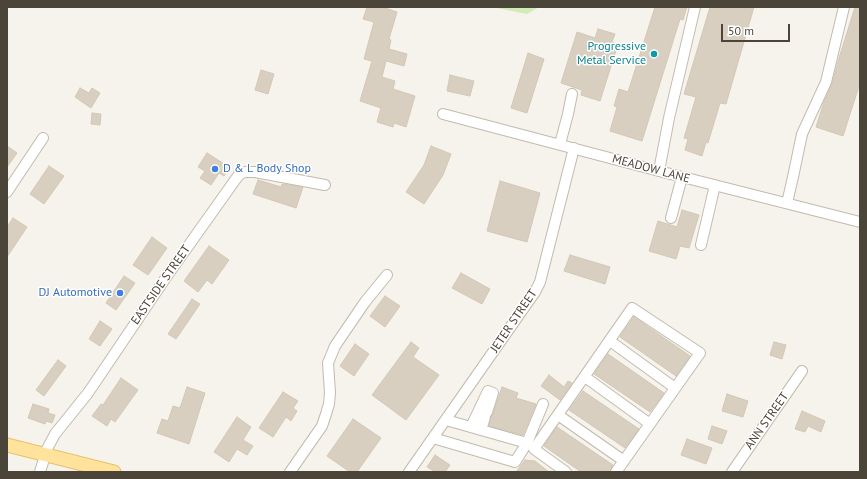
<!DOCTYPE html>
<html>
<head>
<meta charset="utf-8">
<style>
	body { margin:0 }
	#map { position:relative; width:867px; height:479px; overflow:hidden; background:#f6f3ec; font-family:"PT Sans",sans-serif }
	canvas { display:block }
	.frame { position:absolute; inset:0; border:8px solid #4b4439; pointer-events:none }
	.scale { position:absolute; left:721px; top:24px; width:69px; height:18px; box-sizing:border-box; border:2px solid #4b4439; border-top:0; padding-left:5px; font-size:12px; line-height:14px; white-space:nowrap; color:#4b4439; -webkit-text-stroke:3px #fff; paint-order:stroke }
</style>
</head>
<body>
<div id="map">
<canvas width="867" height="479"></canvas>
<div class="frame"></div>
<div class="scale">50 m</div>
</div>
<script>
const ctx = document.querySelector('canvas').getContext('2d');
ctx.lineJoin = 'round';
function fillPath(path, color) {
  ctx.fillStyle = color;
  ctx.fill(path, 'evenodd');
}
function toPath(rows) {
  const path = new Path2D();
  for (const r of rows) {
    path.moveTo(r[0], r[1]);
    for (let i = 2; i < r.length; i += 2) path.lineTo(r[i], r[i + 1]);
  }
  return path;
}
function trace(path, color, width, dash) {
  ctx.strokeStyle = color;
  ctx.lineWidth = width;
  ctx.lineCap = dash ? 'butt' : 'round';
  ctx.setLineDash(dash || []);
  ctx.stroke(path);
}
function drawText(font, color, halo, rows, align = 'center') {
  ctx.font = font + ' "PT Sans",sans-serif';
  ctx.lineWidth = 3;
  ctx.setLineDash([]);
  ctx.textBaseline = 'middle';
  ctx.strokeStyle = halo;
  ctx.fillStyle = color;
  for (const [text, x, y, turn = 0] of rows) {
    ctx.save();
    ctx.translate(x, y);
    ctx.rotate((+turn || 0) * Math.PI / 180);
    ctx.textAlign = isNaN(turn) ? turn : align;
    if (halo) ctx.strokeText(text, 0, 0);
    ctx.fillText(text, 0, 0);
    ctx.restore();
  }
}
fillPath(toPath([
	[492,7,539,7,527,14]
]), '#d2eab5');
const building = toPath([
	[367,7,382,7,397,12,389,39,391,40,389,49,407,54,404,66,386,61,382,77,395,81,393,89,415,96,406,127,394,123,393,127,377,122,381,108,360,101,372,61,364,59,374,22,363,19,367,7],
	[655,7,687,7,683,20,680,19,642,141,610,131,617,107,614,106,619,89,628,92,655,7],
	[710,7,754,7,726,104,720,103,708,143,706,142,702,156,685,150,688,139,684,138,696,97,684,94,710,7],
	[855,7,860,7,860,83,843,136,816,127,824,102,832,84,839,58,855,7],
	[598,29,615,34,612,42,618,44,600,101,581,95,582,90,561,83,577,32,595,38,598,29],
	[528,53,544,59,527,113,511,108,528,53],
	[261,70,274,74,268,94,255,90,261,70],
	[450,75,474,81,470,96,447,91,450,75],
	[80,88,89,93,92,88,100,93,91,108,75,97,80,88],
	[92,113,101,114,100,125,91,124,92,113],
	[7,146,17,153,7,167,7,146],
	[431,146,451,154,443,175,424,204,406,192,424,165,431,146],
	[207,153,229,167,224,176,219,173,211,185,200,178,205,171,198,167,207,153],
	[49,166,64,176,44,204,30,194,49,166],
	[258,180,281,187,282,184,303,187,296,208,253,194,258,180],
	[500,181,540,193,527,242,487,231,500,181],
	[682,210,699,215,689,248,680,246,676,259,649,251,658,221,677,227,682,210],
	[13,218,27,227,7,257,7,227,13,218],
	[152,237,167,248,148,275,133,265,152,237],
	[209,246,229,260,212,284,207,280,198,292,184,281,209,246],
	[570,255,610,267,605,284,564,271,570,255],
	[461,273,490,289,482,304,452,288,461,273],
	[124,276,135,283,116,310,106,303,124,276],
	[385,296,400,306,385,327,370,316,385,296],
	[192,299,200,304,176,339,168,334,192,299],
	[634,317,690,356,676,376,620,337,634,317],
	[100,321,112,329,100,346,89,339,100,321],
	[411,342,419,348,413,357,439,375,406,420,372,395,411,342],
	[774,342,786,345,782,359,770,355,774,342],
	[355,344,369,354,354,376,340,366,355,344],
	[608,354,664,393,650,412,594,374,608,354],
	[58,360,66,366,44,396,36,390,58,360],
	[549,375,564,387,568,381,572,383,560,400,541,386,549,375],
	[121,378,138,390,115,422,111,419,107,426,92,416,101,404,103,405,121,378],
	[187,387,205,393,189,444,157,433,162,419,168,421,173,406,180,408,187,387],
	[502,387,518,393,516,398,536,404,523,435,489,426,491,417,493,414,502,387],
	[583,391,639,429,625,448,569,410,583,391],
	[283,392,298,401,293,408,297,411,291,421,286,417,273,437,259,428,283,392],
	[727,394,748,401,743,417,722,411,727,394],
	[33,404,49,409,48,413,55,415,52,423,46,421,45,424,28,418,33,404],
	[802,411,825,421,821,432,808,426,805,432,795,429,802,411],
	[237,417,251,427,243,440,253,446,247,455,237,449,229,462,214,452,237,417],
	[353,419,381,438,357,472,350,472,327,456,353,419],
	[712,426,727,431,722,444,708,439,712,426],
	[557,427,613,465,610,472,581,472,544,446,557,427],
	[687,439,712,448,706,464,681,455,687,439],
	[435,455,450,465,445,472,436,472,427,467,435,455],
	[525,460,535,461,549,472,516,472,525,460]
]);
fillPath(building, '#d8cfc1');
trace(building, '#d3c7b4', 1);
const minor = toPath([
	[443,114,659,171,860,222],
	[560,144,568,114,572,94],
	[659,171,669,118,695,7],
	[7,192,43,138],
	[787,203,793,177,802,134,826,82,844,7],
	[671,218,682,177],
	[701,245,715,185],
	[610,341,675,388],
	[585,377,650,424],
	[558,415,624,461],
	[471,427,488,391,493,393,487,412],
	[481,430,485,417],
	[433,438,515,462,527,443,446,420],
	[527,443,543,404],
	[40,472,47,449,55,434,88,393,169,273,238,176,242,173,246,172,255,172,325,185],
	[290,472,322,426,326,414,329,404,330,393,328,363,335,346,365,302,387,275],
	[409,472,535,292,540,282,574,148],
	[566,472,534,449,632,308,700,353,616,472],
	[732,472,802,371]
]);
const major = toPath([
	[7,445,114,472]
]);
trace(minor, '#c2bbae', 12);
trace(major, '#e6c16a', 15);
trace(minor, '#fff', 10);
trace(major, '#ffe39c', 13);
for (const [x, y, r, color] of [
	[654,54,4,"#0f9aa8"],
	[215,169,4,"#3f7fe0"],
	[120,293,4,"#3f7fe0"]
]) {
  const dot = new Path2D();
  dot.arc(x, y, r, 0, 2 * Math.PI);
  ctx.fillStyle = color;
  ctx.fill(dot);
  trace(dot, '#fff', 1.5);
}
drawText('12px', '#0d838f', '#fff', [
	["Progressive",646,47],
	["Metal Service",646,61]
], 'right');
drawText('12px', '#366cbe', '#fff', [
	["D & L Body Shop",223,169],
	["DJ Automotive",112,293,"right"]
], 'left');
drawText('12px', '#4b4439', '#fff', [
	["MEADOW LANE",651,169,15],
	["EASTSIDE STREET",161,285,-55],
	["JETER STREET",514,321,-56],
	["ANN STREET",767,421,-55]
]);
</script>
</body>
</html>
